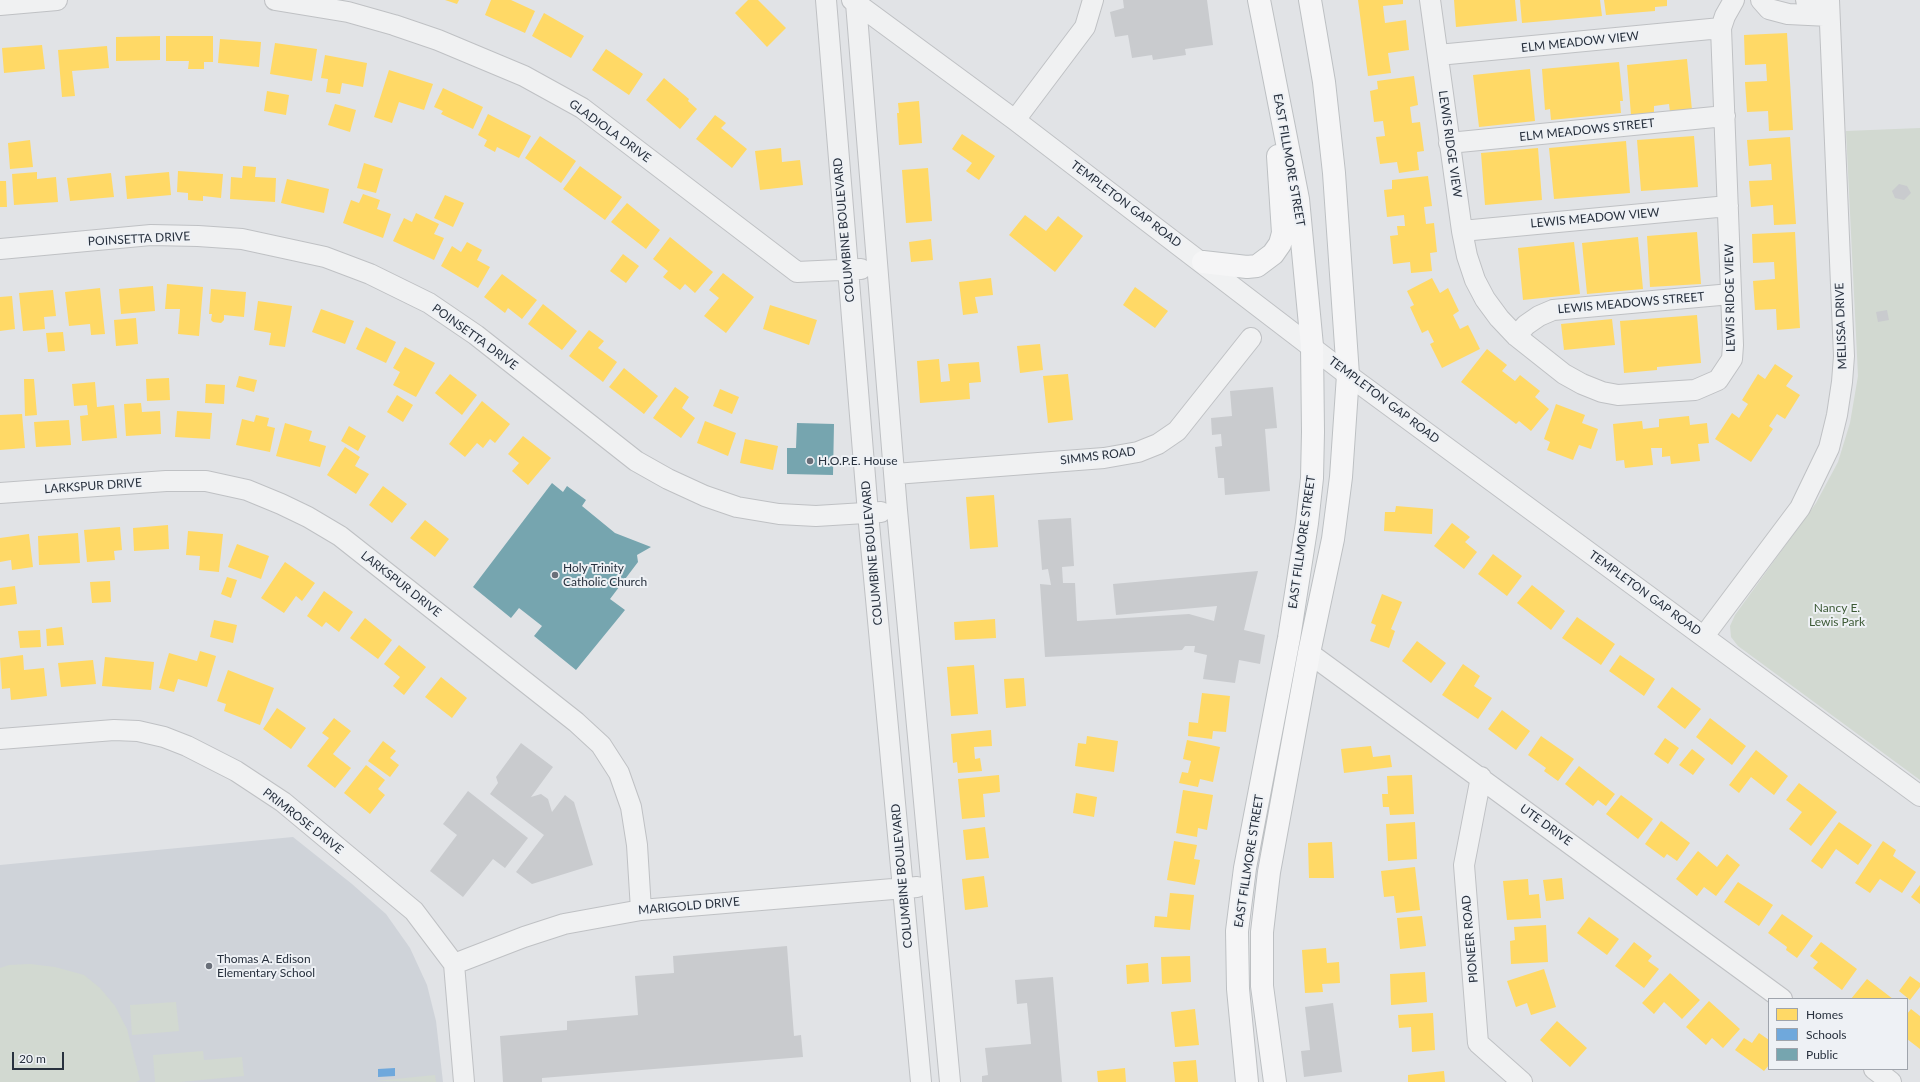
<!DOCTYPE html>
<html>
<head>
<meta charset="utf-8">
<style>
	body { margin:0 }
	#map { position:relative; width:1920px; height:1082px; overflow:hidden; background:#e1e3e6; font-family:Lato,sans-serif }
	canvas { display:block }
	.legend { position:absolute; left:1768px; top:998px; width:140px; height:72px; box-sizing:border-box; background:#eef1f5; border:1px solid #9fa4ac; margin:0; padding:5px 7px; list-style:none; font-size:12px; color:#28313e }
	.legend li { display:flex; align-items:center; gap:8px; height:20px }
	.legend b { width:20px; border:1px solid #9fa4ac }
	.scale { position:absolute; left:12px; top:1052px; width:52px; height:18px; box-sizing:border-box; border:2px solid #28313e; border-top:0; padding-left:5px; font-size:12px; line-height:14px; white-space:nowrap; color:#28313e; -webkit-text-stroke:3px #eef1f5; paint-order:stroke }
</style>
</head>
<body>
<div id="map">
<canvas width="1920" height="1082"></canvas>
<ul class="legend">
<li><b style="height:11px;background:#ffd966"></b>Homes</li>
<li><b style="height:11px;background:#6fa8dc"></b>Schools</li>
<li><b style="height:11px;background:#76a5af"></b>Public</li>
</ul>
<div class="scale">20 m</div>
</div>
<script>
const ctx = document.querySelector('canvas').getContext('2d');
ctx.lineJoin = 'round';
function fillPath(path, color) {
  ctx.fillStyle = color;
  ctx.fill(path, 'evenodd');
}
function toPath(rows) {
  const path = new Path2D();
  for (const r of rows) {
    path.moveTo(r[0], r[1]);
    for (let i = 2; i < r.length; i += 2) path.lineTo(r[i], r[i + 1]);
  }
  return path;
}
function trace(path, color, width, dash) {
  ctx.strokeStyle = color;
  ctx.lineWidth = width;
  ctx.lineCap = dash ? 'butt' : 'round';
  ctx.setLineDash(dash || []);
  ctx.stroke(path);
}
function drawText(font, color, halo, rows, align = 'center') {
  ctx.font = font + ' Lato,sans-serif';
  ctx.lineWidth = 4;
  ctx.setLineDash([]);
  ctx.textBaseline = 'middle';
  ctx.strokeStyle = halo;
  ctx.fillStyle = color;
  for (const [text, x, y, turn = 0] of rows) {
    ctx.save();
    ctx.translate(x, y);
    ctx.rotate((+turn || 0) * Math.PI / 180);
    ctx.textAlign = isNaN(turn) ? turn : align;
    if (halo) ctx.strokeText(text, 0, 0);
    ctx.fillText(text, 0, 0);
    ctx.restore();
  }
}
fillPath(toPath([
	[293,837,352,884,386,914,410,948,427,985,436,1021,443,1082,0,1082,0,865]
]), '#cfd3d9');
fillPath(toPath([
	[1920,128,1920,780,1738,646,1731,637,1730,626,1735,615,1816,503,1838,462,1850,423,1858,376,1846,131],
	[30,964,55,967,84,975,100,988,115,1006,127,1029,140,1080,136,1082,0,1082,0,968,9,965],
	[176,1002,179,1031,132,1035,130,1005],
	[203,1051,204,1060,242,1057,244,1076,180,1082,155,1082,153,1055],
	[435,1075,436,1082,375,1081]
]), '#d2d9d1');
fillPath(toPath([
	[445,0,459,0,457,4],
	[491,0,511,0,535,11,525,33,485,15],
	[748,0,758,0,786,28,767,47,735,13],
	[1358,0,1403,0,1403,4,1383,6,1385,23,1406,20,1409,50,1388,53,1391,73,1368,76],
	[1454,0,1515,0,1517,21,1456,27],
	[1520,0,1600,0,1602,16,1522,23],
	[1604,0,1667,0,1667,6,1655,7,1655,11,1606,15],
	[544,13,584,36,571,58,532,36],
	[1787,33,1793,130,1769,131,1768,111,1747,112,1745,82,1767,81,1766,64,1745,65,1744,35],
	[160,36,160,60,116,61,116,37],
	[166,36,213,36,213,62,204,62,204,69,188,69,189,61,166,61],
	[220,39,261,42,259,67,218,63],
	[275,43,317,49,312,81,270,74],
	[42,45,45,69,4,73,2,48],
	[107,46,109,68,72,71,75,96,62,97,58,50],
	[606,49,643,74,629,95,592,70],
	[325,55,367,63,363,87,342,83,340,94,326,92,328,79,321,78],
	[1687,59,1692,110,1670,112,1669,104,1654,106,1654,113,1631,115,1627,65],
	[1619,62,1623,101,1620,101,1621,113,1551,120,1550,109,1545,110,1542,69],
	[1530,69,1535,121,1479,127,1473,75],
	[389,70,433,84,424,110,399,102,392,123,374,117],
	[1414,76,1418,105,1410,107,1412,123,1420,122,1424,151,1417,152,1419,170,1399,173,1397,162,1380,164,1376,137,1385,136,1383,121,1374,122,1370,91,1378,89,1377,81],
	[664,78,689,99,688,101,697,109,680,129,646,100],
	[443,88,483,107,473,129,441,114,443,111,434,107],
	[267,91,289,95,286,115,264,111],
	[919,101,922,143,899,145,897,113,899,113,898,103],
	[335,104,356,110,350,132,328,125],
	[488,114,531,136,519,158,497,147,495,152,484,146,487,140,478,135],
	[715,115,726,123,721,128,747,149,732,168,696,139],
	[962,134,995,156,979,180,966,171,972,163,952,149],
	[540,136,576,161,561,183,525,158],
	[1694,136,1698,187,1641,191,1637,140],
	[1790,137,1796,224,1774,225,1773,205,1751,207,1749,181,1772,180,1771,164,1749,166,1747,140],
	[30,140,33,167,10,169,8,143],
	[1626,141,1630,193,1554,199,1549,148],
	[781,148,782,162,800,160,803,185,760,190,755,151],
	[1538,148,1542,200,1485,205,1481,153],
	[364,163,383,169,376,193,357,188],
	[243,166,256,167,255,177,276,178,275,202,230,199,231,177,242,178],
	[580,166,622,197,605,220,563,189],
	[928,168,932,221,906,223,902,170],
	[178,171,223,174,221,198,203,196,203,201,188,200,188,193,177,192],
	[37,172,37,179,56,177,58,202,14,205,12,174],
	[169,172,171,195,127,199,125,176],
	[111,173,114,197,70,201,67,178],
	[1428,176,1432,206,1424,207,1426,224,1434,223,1437,252,1430,253,1432,271,1411,273,1410,262,1393,264,1390,236,1398,235,1397,226,1405,226,1404,215,1387,217,1384,190,1392,189,1392,180],
	[287,179,329,189,324,213,281,203],
	[0,181,6,181,7,207,0,207],
	[363,194,380,200,377,209,391,214,383,238,343,223,351,200,359,203],
	[445,195,464,203,453,227,434,218],
	[627,203,660,230,646,249,611,222],
	[416,213,439,224,434,234,444,238,434,260,393,241,404,218,412,222],
	[1025,215,1046,231,1058,216,1083,236,1055,272,1009,235],
	[1697,232,1701,284,1650,287,1647,236],
	[1795,232,1800,328,1777,330,1776,309,1755,310,1753,281,1775,279,1774,262,1753,263,1752,234],
	[670,237,713,272,695,293,685,284,680,290,663,277,668,271,653,259],
	[1638,237,1643,289,1587,294,1582,243],
	[931,239,933,260,911,262,909,242],
	[467,242,482,250,477,260,490,267,478,288,441,266,452,246,461,252],
	[1574,242,1580,294,1523,300,1518,248],
	[623,254,639,266,626,283,610,271],
	[723,273,754,297,726,333,704,316,719,298,709,290],
	[502,274,537,300,522,319,508,308,505,313,484,297],
	[991,278,993,295,975,297,978,313,963,315,959,282],
	[1432,278,1440,293,1448,288,1459,311,1453,315,1460,329,1468,325,1480,349,1442,368,1430,344,1434,342,1428,330,1422,333,1410,307,1414,305,1407,291],
	[167,284,203,287,199,336,178,334,180,309,165,309],
	[153,286,155,311,121,314,119,289],
	[1135,287,1168,311,1155,328,1123,305],
	[100,288,105,334,91,335,90,324,69,326,65,292],
	[211,289,246,292,244,317,224,315,224,320,221,323,213,322,211,320,212,314,209,314],
	[53,290,56,316,44,317,45,329,23,331,19,293],
	[12,296,15,329,0,331,0,297],
	[258,301,292,306,285,347,269,345,271,333,254,330],
	[543,304,577,331,562,350,528,324],
	[770,305,817,320,809,345,763,329],
	[321,309,354,321,345,344,312,332],
	[1697,315,1701,363,1657,367,1657,370,1624,373,1620,321],
	[136,318,138,344,116,346,114,320],
	[1612,319,1615,345,1564,350,1561,324],
	[366,327,396,342,386,363,356,349],
	[589,330,604,341,598,348,617,362,603,382,569,356],
	[63,332,65,351,48,352,46,333],
	[1040,344,1043,370,1020,373,1017,346],
	[405,347,435,363,416,397,393,385,400,372,393,368],
	[1487,349,1507,365,1502,371,1515,381,1520,375,1540,391,1535,397,1549,409,1531,431,1519,421,1516,424,1461,382],
	[939,359,941,382,950,381,948,364,979,362,981,382,969,383,970,399,920,403,917,361],
	[1775,364,1793,376,1786,386,1800,395,1785,419,1777,414,1769,426,1773,429,1751,462,1715,439,1732,413,1739,418,1748,404,1742,400,1758,374,1765,379],
	[624,368,658,396,644,414,609,387],
	[450,374,477,395,462,415,435,393],
	[1068,374,1073,420,1048,423,1043,376],
	[239,376,257,380,254,392,236,387],
	[169,378,170,400,147,401,146,379],
	[24,379,34,379,37,415,25,416],
	[95,382,97,407,114,405,117,438,82,441,80,416,88,415,87,405,74,406,72,384],
	[206,384,225,385,224,404,205,403],
	[675,387,689,397,682,408,695,418,681,438,653,418],
	[720,389,739,397,732,414,713,406],
	[397,395,413,405,403,422,387,412],
	[482,401,510,424,495,443,490,439,483,448,477,443,465,457,449,444],
	[141,403,142,412,160,411,161,434,126,436,124,404],
	[1556,404,1585,415,1582,423,1598,429,1591,449,1579,445,1573,460,1547,450,1550,442,1544,439],
	[177,411,212,413,210,439,175,437],
	[22,414,25,448,0,450,0,415],
	[256,415,269,418,267,426,275,428,270,452,236,445,242,419,254,422],
	[1689,416,1690,425,1707,423,1709,443,1698,444,1700,461,1671,464,1670,456,1662,457,1662,448,1651,448,1653,465,1625,468,1624,460,1616,461,1613,424,1642,421,1643,429,1659,427,1659,419],
	[69,420,71,445,36,447,34,422],
	[705,421,736,433,728,456,697,443],
	[285,423,312,431,309,441,326,446,320,467,276,456],
	[349,426,366,436,358,451,341,441],
	[523,436,551,458,528,485,512,471,519,463,508,454],
	[745,439,778,446,773,470,740,463],
	[345,447,360,457,355,466,369,474,356,494,327,475],
	[383,486,407,504,392,523,369,505],
	[994,495,998,547,970,549,966,497],
	[1396,506,1433,509,1432,534,1384,531,1385,512,1395,512],
	[425,520,449,539,435,557,410,538],
	[1452,523,1470,537,1465,542,1477,552,1464,569,1434,546],
	[168,525,169,549,134,551,133,528],
	[120,527,122,550,114,551,115,560,87,562,84,530],
	[188,531,223,534,219,572,199,570,200,556,186,555],
	[78,533,80,563,39,565,38,536],
	[29,534,33,567,12,570,11,560,0,562,0,538],
	[237,544,269,556,261,579,228,567],
	[1493,554,1522,576,1507,596,1478,574],
	[285,562,315,583,302,601,296,596,284,613,261,598],
	[227,577,237,580,231,598,221,594],
	[110,581,111,602,92,603,90,582],
	[1532,585,1565,611,1551,630,1517,603],
	[15,586,17,604,0,606,0,588],
	[324,591,353,612,339,632,326,622,322,627,307,616],
	[1382,594,1402,602,1391,629,1395,631,1389,648,1370,641,1376,625,1371,623],
	[1577,617,1615,644,1601,665,1562,638],
	[365,618,392,640,378,659,350,638],
	[995,619,996,638,955,640,954,622],
	[214,620,237,625,233,643,210,637],
	[62,627,64,645,47,646,46,629],
	[40,630,41,647,20,648,18,631],
	[1417,641,1446,663,1431,683,1402,661],
	[399,645,426,667,404,695,393,686,400,677,384,664],
	[200,651,216,656,207,687,178,679,174,692,159,688,169,653,197,661],
	[23,655,24,670,44,668,47,696,11,700,10,688,2,689,0,658],
	[1620,655,1655,679,1644,696,1609,671],
	[105,657,154,662,151,690,102,686],
	[93,660,96,684,61,687,58,663],
	[1463,664,1480,676,1474,686,1492,698,1478,719,1442,695],
	[974,665,978,714,951,716,947,667],
	[228,670,274,688,260,725,224,711,226,704,217,701],
	[441,677,467,698,452,718,425,697],
	[1024,678,1026,706,1006,708,1004,679],
	[1672,687,1701,709,1685,729,1657,707],
	[1202,693,1230,696,1226,732,1213,731,1212,739,1188,736,1189,722,1198,723],
	[277,708,306,728,291,749,263,729],
	[1502,710,1530,731,1516,750,1488,729],
	[334,718,351,731,333,754,351,768,335,788,307,766,329,738,322,733],
	[1710,718,1746,746,1732,765,1696,737],
	[991,730,992,746,974,747,975,759,980,758,982,771,958,773,957,762,953,763,951,734],
	[1087,736,1118,741,1114,772,1075,766,1078,743,1086,744],
	[1541,736,1574,759,1558,781,1544,771,1546,768,1528,755],
	[1665,738,1679,748,1668,764,1654,754],
	[1187,740,1220,747,1213,782,1200,779,1198,787,1179,783,1182,772,1188,773,1191,761,1183,759],
	[383,741,396,751,390,758,399,765,390,777,368,761],
	[1371,746,1373,757,1390,755,1392,767,1344,773,1341,749],
	[1692,749,1705,759,1693,775,1679,765],
	[1756,750,1788,776,1774,795,1751,777,1739,793,1729,785],
	[366,765,385,780,378,789,385,795,370,814,344,793],
	[1579,766,1615,794,1606,806,1598,800,1593,806,1565,784],
	[999,775,1000,792,983,794,985,817,962,819,958,779],
	[1412,775,1414,814,1390,815,1389,807,1383,807,1382,794,1388,794,1387,776],
	[1799,783,1837,812,1811,846,1789,829,1802,812,1786,800],
	[1183,790,1213,795,1207,830,1198,828,1197,837,1176,833],
	[1076,793,1097,797,1094,817,1073,813],
	[1621,795,1653,819,1638,839,1606,814],
	[1661,821,1690,843,1677,861,1667,854,1664,858,1645,844],
	[1415,822,1417,859,1388,861,1386,824],
	[1839,822,1872,845,1858,865,1836,849,1822,869,1811,861],
	[985,827,989,858,966,860,963,830],
	[1174,841,1197,845,1194,859,1200,860,1195,885,1167,880],
	[1883,841,1896,850,1893,856,1916,872,1902,893,1880,879,1870,893,1855,883],
	[1332,842,1334,878,1309,878,1308,843],
	[1698,851,1717,867,1727,854,1740,865,1716,896,1704,887,1697,896,1676,879],
	[1415,867,1420,910,1396,913,1394,896,1384,897,1381,871],
	[984,876,988,907,965,910,962,879],
	[1562,878,1564,899,1546,901,1543,880],
	[1528,879,1529,895,1539,894,1541,918,1507,920,1503,881],
	[1738,882,1773,905,1759,926,1724,902],
	[1920,885,1920,904,1911,897],
	[1170,893,1194,895,1190,930,1154,927,1155,916,1167,917],
	[1782,914,1813,936,1797,958,1786,950,1787,947,1768,933],
	[1422,916,1426,946,1400,949,1397,918],
	[1589,917,1619,939,1607,955,1577,933],
	[1546,925,1548,962,1511,964,1510,941,1515,940,1514,927],
	[1634,942,1652,956,1648,961,1659,969,1644,988,1615,966],
	[1821,942,1857,969,1842,990,1813,968,1818,962,1810,956],
	[1326,948,1327,963,1339,962,1340,983,1322,984,1323,992,1305,993,1302,950],
	[1190,956,1191,982,1162,984,1161,957],
	[1148,963,1149,982,1127,984,1126,965],
	[1544,969,1556,1007,1531,1015,1527,1003,1516,1007,1507,981],
	[1425,972,1427,1002,1391,1005,1390,974],
	[1670,973,1700,1000,1682,1019,1664,1002,1654,1014,1642,1003],
	[1910,976,1920,983,1920,987,1910,1000,1899,991],
	[1867,979,1893,999,1851,999],
	[1709,1001,1740,1029,1723,1048,1712,1038,1706,1045,1686,1027],
	[1195,1009,1199,1045,1175,1047,1171,1012],
	[1911,1009,1920,1016,1920,1049,1907,1039,1907,1014],
	[1433,1013,1435,1050,1412,1052,1411,1027,1399,1028,1398,1015],
	[1557,1021,1587,1048,1570,1067,1540,1040],
	[1759,1033,1769,1040,1769,1065,1764,1071,1735,1050,1744,1038,1752,1043],
	[1196,1060,1198,1082,1175,1082,1173,1062],
	[1125,1068,1126,1082,1098,1082,1097,1071],
	[1444,1071,1445,1082,1408,1082,1408,1075]
]), '#ffd966');
fillPath(toPath([
	[395,1068,395,1076,378,1077,378,1069]
]), '#6fa8dc');
fillPath(toPath([
	[797,423,834,424,833,475,787,474,787,448,796,448],
	[552,483,563,492,567,486,586,500,582,506,615,533,651,547,637,555,638,562,610,599,625,610,576,670,534,636,542,626,519,608,511,618,473,587]
]), '#76a5af');
fillPath(toPath([
	[1123,0,1207,0,1213,45,1185,49,1186,55,1153,60,1152,55,1132,58,1128,35,1115,37,1110,12,1124,8],
	[1899,184,1907,186,1911,193,1904,200,1895,198,1892,191],
	[1887,310,1889,320,1878,322,1876,312],
	[1273,387,1277,428,1265,429,1270,491,1225,495,1224,478,1218,478,1215,447,1222,446,1221,434,1212,435,1211,418,1232,416,1230,391],
	[1071,518,1074,566,1062,567,1063,583,1075,583,1077,621,1189,614,1214,621,1217,606,1116,615,1113,584,1258,571,1244,630,1265,635,1260,664,1239,660,1235,683,1203,679,1207,655,1194,652,1195,646,1185,646,1182,650,1045,657,1040,584,1051,585,1048,569,1042,570,1038,520],
	[521,743,553,767,531,797,541,794,548,799,552,812,565,795,574,802,593,865,532,884,516,872,544,835,490,794,498,783,496,777],
	[468,791,528,838,505,868,493,859,463,897,430,871,457,835,443,824],
	[787,946,794,1036,801,1035,803,1057,542,1078,542,1082,503,1082,500,1036,567,1030,567,1021,638,1015,635,976,674,973,673,956],
	[1053,977,1062,1082,982,1082,982,1076,988,1075,985,1048,1031,1044,1027,1003,1017,1004,1015,980],
	[1333,1003,1342,1072,1304,1077,1301,1051,1310,1050,1305,1007]
]), '#c9cbce');
const minor = toPath([
	[275,0,348,12,394,25,438,40,524,76,582,108,797,272,861,269],
	[826,0,868,513,921,1082],
	[852,0,1015,120,1348,375,1920,796],
	[1430,0,1462,231,1467,256,1475,280,1485,299,1499,318,1516,336,1564,374,1582,384,1602,392,1618,395,1695,390,1718,380,1732,359,1733,345,1721,28,1725,16,1734,0],
	[1761,0,1769,9,1788,14,1829,16],
	[1806,0,1829,0],
	[856,3,897,510,950,1082],
	[0,5,57,0],
	[1438,55,1721,28],
	[1015,120,1085,27,1093,0],
	[1449,143,1725,116],
	[1462,231,1728,206],
	[0,249,151,235,198,236,242,239,325,257,370,274,429,303,476,335,636,461,668,479,705,496,737,507,779,514,816,516,881,512],
	[1516,336,1526,325,1539,316,1553,310,1731,294],
	[895,474,1104,458,1138,452,1158,444,1177,431,1251,338],
	[0,493,166,481,206,481,247,490,281,504,308,517,340,536,576,722,601,745,619,773,631,807,637,845,641,910],
	[1704,636,1800,508,1829,448,1837,415,1842,382,1844,356,1829,0],
	[1309,653,1782,999],
	[0,739,114,730,138,731,164,737,187,746,236,771,283,802,414,911,454,964,464,1082],
	[1481,777,1464,865,1478,1043,1522,1082],
	[454,964,524,937,564,924,641,910,917,887],
	[1874,1069,1891,1082]
]);
const major = toPath([
	[1203,262,1247,267,1257,266,1273,254,1280,244,1283,233,1278,156],
	[1247,1082,1238,989,1237,931,1245,868,1289,638,1307,523,1312,478,1313,432,1312,346,1298,199,1259,0],
	[1275,1082,1262,986,1262,932,1269,872,1309,653,1333,539,1341,477,1348,375,1334,173,1324,82,1310,0]
]);
trace(minor, '#bfc1c4', 22);
trace(major, '#bdc0c3', 24);
trace(minor, '#f0f1f2', 20);
trace(major, '#f5f5f6', 22);
for (const [x, y, r, color] of [
	[810,461,4,"#696f79"],
	[555,575,4,"#696f79"],
	[209,966,4,"#696f79"]
]) {
  const dot = new Path2D();
  dot.arc(x, y, r, 0, 2 * Math.PI);
  ctx.fillStyle = color;
  ctx.fill(dot);
  trace(dot, '#eef1f5', 1.5);
}
drawText('12px', '#28313e', '#eef1f5', [
	["ELM MEADOW VIEW",1580,42,-6],
	["ELM MEADOWS STREET",1587,130,-6],
	["GLADIOLA DRIVE",610,131,36],
	["LEWIS RIDGE VIEW",1450,144,82],
	["EAST FILLMORE STREET",1289,160,80],
	["TEMPLETON GAP ROAD",1126,204,37],
	["LEWIS MEADOW VIEW",1595,218,-5],
	["COLUMBINE BOULEVARD",844,230,-95],
	["POINSETTA DRIVE",139,239,-3],
	["LEWIS RIDGE VIEW",1730,298,-91],
	["LEWIS MEADOWS STREET",1631,303,-5],
	["MELISSA DRIVE",1841,326,-92],
	["POINSETTA DRIVE",475,337,36],
	["TEMPLETON GAP ROAD",1384,400,37],
	["SIMMS ROAD",1098,456,-7],
	["LARKSPUR DRIVE",93,486,-4],
	["EAST FILLMORE STREET",1302,542,-82],
	["COLUMBINE BOULEVARD",872,553,-95],
	["LARKSPUR DRIVE",401,584,38],
	["TEMPLETON GAP ROAD",1645,593,36],
	["PRIMROSE DRIVE",303,821,38],
	["UTE DRIVE",1546,825,36],
	["EAST FILLMORE STREET",1249,861,-81],
	["COLUMBINE BOULEVARD",902,876,-95],
	["MARIGOLD DRIVE",689,906,-5],
	["PIONEER ROAD",1470,939,-95]
]);
drawText('12px', '#28313e', '#eef1f5', [
	["H.O.P.E. House",818,461],
	["Holy Trinity",563,568],
	["Catholic Church",563,582],
	["Thomas A. Edison",217,959],
	["Elementary School",217,973]
], 'left');
drawText('12px', '#3d5a36', '#eef1f5', [
	["Nancy E.",1837,608],
	["Lewis Park",1837,622]
]);
</script>
</body>
</html>
